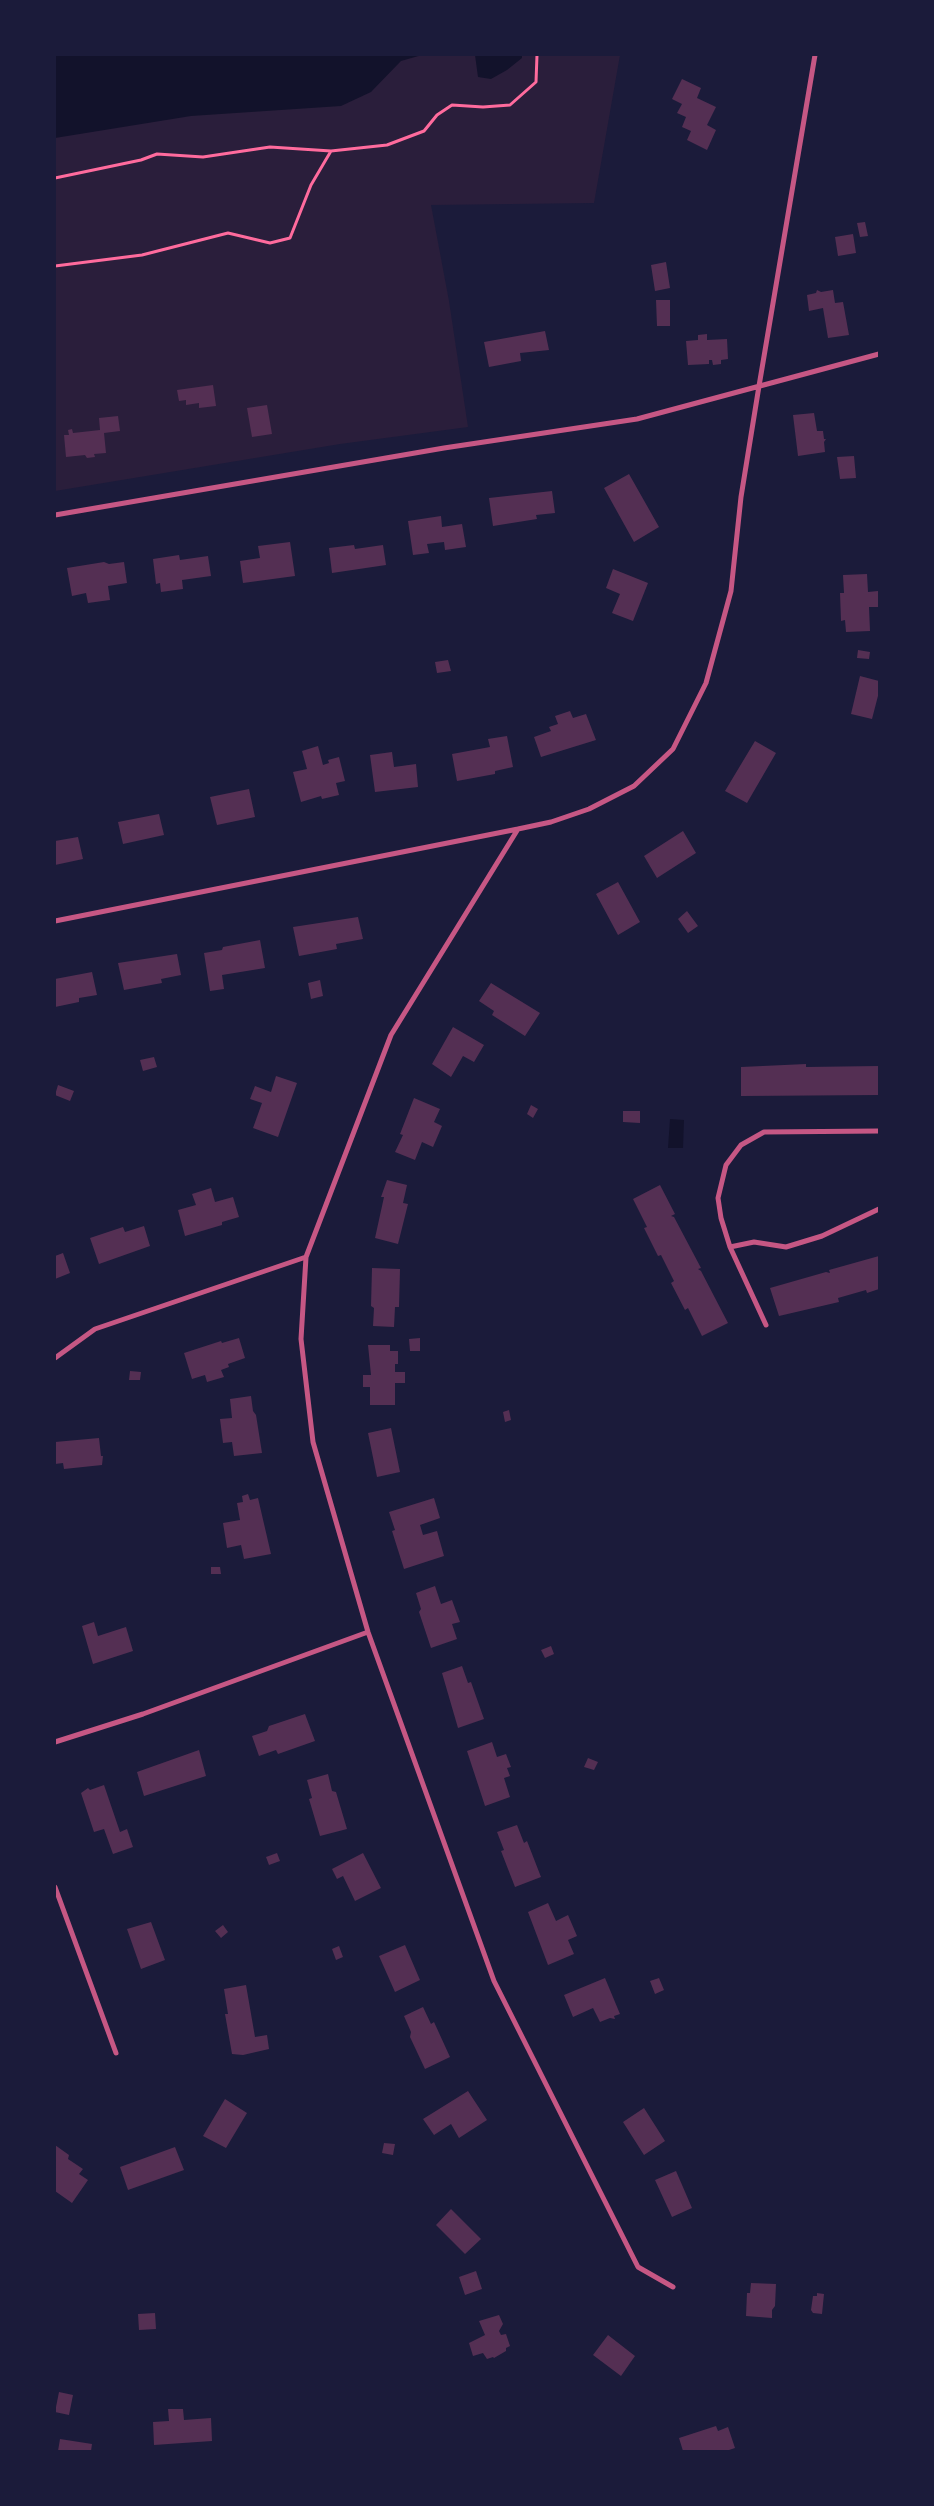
<!DOCTYPE html>
<html>
<head>
<meta charset="utf-8">
<style>
	body { margin:0 }
	#map { position:relative; width:934px; height:2506px; overflow:hidden; background:#1b1b3a; font-family:"Golos Text",sans-serif }
	canvas { display:block }
	.frame { position:absolute; inset:0; border:56px solid #1b1b3a; pointer-events:none }
</style>
</head>
<body>
<div id="map">
<canvas width="934" height="2506"></canvas>
<div class="frame"></div>
</div>
<script>
const ctx = document.querySelector('canvas').getContext('2d');
ctx.lineJoin = 'round';
function fillPath(path, color) {
  ctx.fillStyle = color;
  ctx.fill(path, 'evenodd');
}
function toPath(rows) {
  const path = new Path2D();
  for (const r of rows) {
    path.moveTo(r[0], r[1]);
    for (let i = 2; i < r.length; i += 2) path.lineTo(r[i], r[i + 1]);
  }
  return path;
}
function trace(path, color, width, dash) {
  ctx.strokeStyle = color;
  ctx.lineWidth = width;
  ctx.lineCap = dash ? 'butt' : 'round';
  ctx.setLineDash(dash || []);
  ctx.stroke(path);
}
fillPath(toPath([
	[55,55,620,55,594,203,431,205,449,301,468,427,340,444,55,491]
]), '#2a1e3b');
fillPath(toPath([
	[55,55,422,55,401,61,371,92,341,106,191,116,55,138],
	[475,55,522,55,522,58,507,70,491,79,478,77],
	[670,1119,684,1120,683,1148,668,1148]
]), '#12122b');
fillPath(toPath([
	[682,79,701,88,697,98,716,107,707,125,716,130,707,150,687,140,691,131,682,127,686,117,677,113,682,104,672,99],
	[865,222,868,236,860,237,857,223],
	[853,234,856,253,838,256,835,237],
	[666,262,670,288,655,291,651,265],
	[817,290,821,292,833,290,835,303,843,302,849,335,828,338,823,308,809,311,807,295,816,293],
	[656,300,670,300,670,326,657,326],
	[545,331,549,350,520,353,521,361,489,367,484,342],
	[707,334,707,340,727,339,728,359,721,360,721,364,713,365,712,360,709,360,709,364,688,365,686,341,698,340,698,335],
	[213,385,216,406,199,408,199,403,186,405,186,400,179,401,177,390],
	[267,405,272,434,252,437,247,408],
	[814,413,817,431,823,431,824,439,826,439,824,442,825,452,798,456,793,415],
	[118,416,120,431,104,433,106,453,94,454,95,457,87,458,85,455,66,457,64,435,69,435,68,430,72,429,73,433,100,430,99,418],
	[854,456,856,478,840,479,837,457],
	[629,474,659,527,634,542,604,488],
	[552,491,555,513,536,515,537,519,493,526,489,498],
	[441,516,442,527,462,524,466,547,445,550,444,542,427,544,429,553,413,555,408,521],
	[290,542,295,576,243,583,240,561,260,558,258,546],
	[354,545,355,549,383,545,386,565,332,573,329,548],
	[179,555,180,560,208,556,211,576,182,580,183,589,161,592,160,583,156,584,153,559],
	[104,562,109,564,124,562,127,583,108,586,110,600,88,603,86,593,72,596,67,568],
	[613,569,648,583,633,621,612,613,620,594,606,588],
	[867,574,868,592,878,591,879,607,869,607,870,631,846,632,845,620,841,621,840,593,844,593,843,575],
	[858,650,870,652,869,659,857,658],
	[448,660,451,671,437,673,435,662],
	[860,676,879,681,879,692,872,719,851,714],
	[570,711,573,718,586,714,596,740,541,757,534,737,551,731,549,727,558,724,555,716],
	[507,736,513,767,495,771,495,774,457,781,452,754,490,747,488,739],
	[755,741,776,753,747,803,725,791],
	[318,746,323,765,329,763,328,760,339,757,345,781,336,783,339,795,322,799,321,796,301,802,293,772,307,769,302,751],
	[392,752,394,767,416,764,418,787,375,792,370,755],
	[249,789,255,817,217,825,210,797],
	[159,814,164,835,123,844,118,822],
	[683,831,696,853,657,878,644,856],
	[78,837,83,859,55,865,55,841],
	[618,882,640,922,618,935,596,894],
	[687,911,698,926,688,933,678,919],
	[358,917,363,939,336,944,337,949,299,956,293,927],
	[260,940,265,968,222,975,224,989,210,991,204,953,222,950,223,947],
	[177,954,181,975,161,979,162,983,124,990,118,963],
	[92,972,97,995,79,998,79,1002,55,1007,55,979],
	[320,980,323,996,311,999,308,983],
	[491,983,540,1013,525,1036,492,1015,494,1011,479,1001],
	[453,1027,484,1045,474,1062,463,1056,451,1077,432,1064],
	[154,1057,157,1067,143,1071,140,1060],
	[806,1064,806,1067,879,1066,879,1095,741,1096,741,1067],
	[276,1076,297,1083,278,1137,253,1128,262,1103,250,1099,255,1086,271,1092],
	[58,1085,74,1091,70,1101,55,1095],
	[414,1098,440,1109,434,1122,442,1126,433,1147,422,1142,415,1160,395,1152,403,1135,400,1134],
	[531,1105,538,1109,533,1118,527,1114],
	[623,1111,640,1111,640,1123,623,1122],
	[387,1180,407,1185,403,1203,408,1204,398,1244,375,1238,384,1197,381,1197],
	[660,1185,675,1214,671,1216,674,1217,701,1268,698,1269,701,1271,728,1323,702,1336,688,1308,685,1310,671,1283,674,1281,661,1255,658,1256,644,1228,647,1227,633,1199],
	[211,1188,215,1202,233,1197,239,1217,222,1222,222,1225,185,1236,178,1210,196,1205,192,1194],
	[144,1226,150,1246,99,1264,90,1238,123,1227,125,1232],
	[63,1253,70,1273,55,1279,55,1256],
	[879,1256,879,1289,867,1293,866,1290,838,1298,839,1302,779,1316,770,1288,826,1272,830,1273,829,1270],
	[372,1268,400,1269,399,1307,395,1307,394,1327,373,1326,374,1308,371,1306],
	[239,1338,245,1358,228,1364,229,1367,221,1370,224,1377,207,1382,205,1375,192,1379,184,1353,221,1341,222,1343],
	[420,1338,420,1351,410,1351,409,1339],
	[368,1345,390,1345,390,1351,398,1351,398,1364,395,1364,395,1372,405,1372,405,1383,395,1383,395,1405,370,1405,370,1387,363,1387,363,1375,371,1375],
	[130,1371,141,1372,140,1380,129,1380],
	[251,1396,253,1411,256,1415,262,1453,234,1456,232,1442,223,1443,220,1419,232,1418,230,1399],
	[509,1410,511,1420,505,1422,503,1412],
	[391,1428,400,1472,377,1477,368,1433],
	[99,1438,101,1456,103,1456,102,1465,64,1469,63,1463,55,1464,55,1442],
	[248,1494,250,1500,258,1498,271,1554,244,1559,241,1545,227,1548,223,1523,240,1520,237,1503,243,1502,242,1496],
	[434,1498,440,1518,420,1525,423,1535,437,1531,444,1556,404,1569,392,1531,395,1530,389,1512],
	[211,1567,220,1567,221,1574,211,1574],
	[435,1586,441,1604,452,1600,460,1622,452,1624,457,1639,431,1648,419,1612,421,1609,416,1593],
	[94,1622,98,1636,126,1627,133,1651,93,1664,82,1626],
	[551,1646,554,1654,545,1658,541,1650],
	[462,1666,468,1683,471,1682,484,1719,458,1728,442,1673],
	[305,1714,315,1741,278,1754,276,1750,259,1756,252,1736,267,1731,269,1726],
	[492,1742,497,1757,506,1754,511,1767,507,1768,510,1776,504,1778,510,1797,485,1806,467,1751],
	[199,1750,206,1776,144,1796,137,1772],
	[588,1758,598,1762,594,1770,584,1767],
	[328,1774,332,1791,336,1792,347,1829,320,1836,309,1799,312,1798,307,1780],
	[104,1785,120,1832,127,1829,133,1847,113,1854,104,1829,94,1832,81,1793,88,1788,90,1790],
	[517,1825,524,1843,527,1841,541,1877,515,1887,501,1851,504,1850,497,1832],
	[277,1853,280,1861,269,1865,266,1857],
	[363,1853,381,1888,355,1901,343,1876,337,1879,332,1869],
	[548,1903,556,1921,568,1915,577,1936,568,1940,574,1954,548,1965,528,1912],
	[151,1922,165,1960,141,1969,127,1929],
	[223,1925,228,1932,221,1938,215,1931],
	[405,1945,420,1980,395,1992,379,1956],
	[339,1946,343,1957,336,1960,332,1949],
	[605,1978,620,2014,614,2016,615,2019,610,2018,600,2022,593,2008,573,2017,564,1995],
	[659,1978,664,1990,655,1994,650,1981],
	[246,1985,255,2037,267,2035,269,2049,243,2055,232,2054,225,2014,228,2014,224,1989],
	[423,2007,431,2024,434,2022,450,2057,425,2069,410,2037,411,2032,404,2016],
	[468,2091,487,2120,459,2138,451,2124,434,2135,423,2119],
	[225,2099,247,2113,226,2148,203,2136],
	[644,2108,665,2141,644,2155,623,2122],
	[384,2143,395,2144,393,2155,382,2153],
	[55,2145,69,2155,68,2159,83,2169,79,2174,88,2180,72,2203,55,2191],
	[175,2147,184,2170,128,2190,120,2167],
	[676,2171,692,2208,672,2217,655,2180],
	[451,2209,481,2239,465,2254,436,2225],
	[476,2271,482,2289,465,2295,459,2277],
	[751,2283,776,2284,775,2306,772,2310,772,2318,746,2316,747,2293,750,2293],
	[817,2293,824,2294,822,2314,813,2313,811,2310,813,2296,817,2296],
	[155,2313,156,2329,139,2330,138,2314],
	[499,2315,503,2324,499,2331,501,2335,506,2334,510,2346,506,2348,506,2351,494,2358,493,2357,487,2359,483,2353,473,2356,469,2343,485,2335,479,2321],
	[608,2335,635,2356,621,2376,593,2355],
	[59,2392,73,2395,69,2415,55,2412],
	[168,2409,183,2409,184,2420,211,2418,212,2441,154,2445,153,2422,169,2421],
	[716,2426,718,2431,728,2427,735,2448,726,2451,683,2451,679,2438],
	[60,2439,92,2444,91,2451,58,2451]
]), '#542f53');
trace(toPath([
	[55,178,141,160,157,154,203,157,270,147,331,151,387,145,424,131,437,115,452,105,483,107,510,105,536,82,537,55],
	[55,266,142,255,228,233,270,243,290,238,311,185,331,151]
]), '#ff6b9d', 3);
trace(toPath([
	[55,515,444,448,637,419,879,354],
	[55,921,518,829],
	[730,1247,754,1242,786,1247,822,1236,879,1209],
	[766,1325,730,1247,721,1218,718,1198,726,1165,741,1145,764,1132,879,1131],
	[55,1358,95,1329,306,1257],
	[55,1742,143,1714,368,1632],
	[55,1887,116,2053],
	[673,2287,638,2267,494,1981,368,1632,313,1442,301,1339,306,1257,391,1035,518,829,551,822,589,809,634,786,673,749,706,683,731,591,741,497,759,386,815,55]
]), '#c65784', 5);
</script>
</body>
</html>
